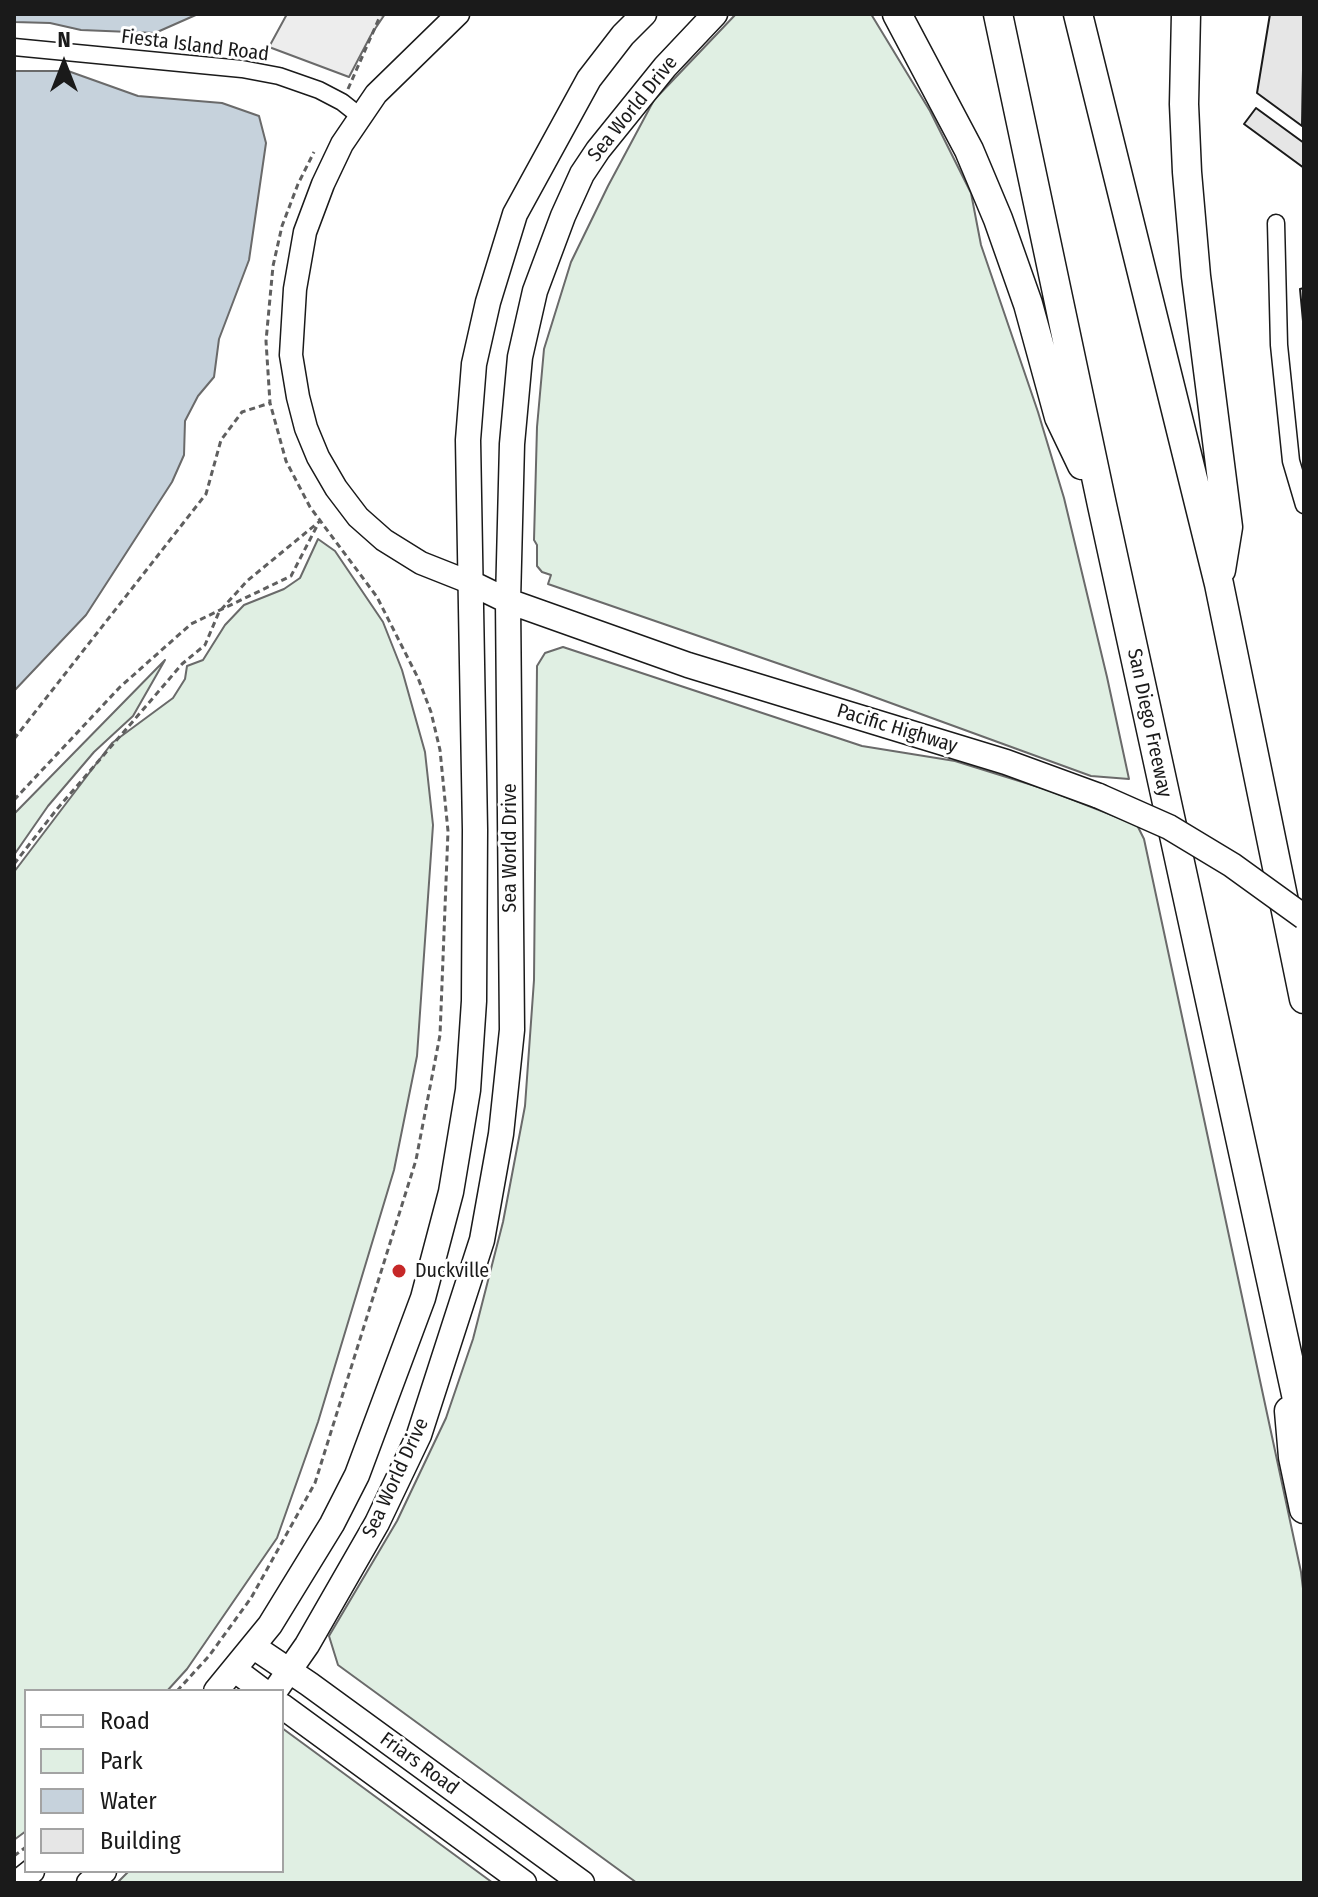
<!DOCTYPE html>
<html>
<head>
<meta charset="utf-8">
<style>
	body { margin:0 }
	#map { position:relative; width:1318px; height:1897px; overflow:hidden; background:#fff; font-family:"Fira Sans Condensed",sans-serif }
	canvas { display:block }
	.frame { position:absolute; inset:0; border:16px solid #1a1a1a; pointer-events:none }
	.legend { position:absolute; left:24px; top:1689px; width:260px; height:184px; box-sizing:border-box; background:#fff; border:2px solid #a3a3a3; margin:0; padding:10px 14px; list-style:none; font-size:24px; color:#1a1a1a }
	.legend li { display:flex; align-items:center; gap:16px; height:40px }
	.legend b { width:40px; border:2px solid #a3a3a3 }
	.north { position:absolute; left:24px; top:24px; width:80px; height:80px; -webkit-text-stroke:6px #fff; paint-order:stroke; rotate:0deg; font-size:22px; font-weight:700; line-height:32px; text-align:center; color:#1a1a1a }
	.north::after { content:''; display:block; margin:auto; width:28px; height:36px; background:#1a1a1a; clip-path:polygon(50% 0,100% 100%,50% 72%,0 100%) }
</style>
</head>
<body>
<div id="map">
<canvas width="1318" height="1897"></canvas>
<div class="frame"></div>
<ul class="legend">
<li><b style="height:10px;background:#fff"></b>Road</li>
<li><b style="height:22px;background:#e0efe3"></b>Park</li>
<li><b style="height:22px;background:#c6d2dc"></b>Water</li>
<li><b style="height:22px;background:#e6e6e6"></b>Building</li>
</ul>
<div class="north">N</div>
</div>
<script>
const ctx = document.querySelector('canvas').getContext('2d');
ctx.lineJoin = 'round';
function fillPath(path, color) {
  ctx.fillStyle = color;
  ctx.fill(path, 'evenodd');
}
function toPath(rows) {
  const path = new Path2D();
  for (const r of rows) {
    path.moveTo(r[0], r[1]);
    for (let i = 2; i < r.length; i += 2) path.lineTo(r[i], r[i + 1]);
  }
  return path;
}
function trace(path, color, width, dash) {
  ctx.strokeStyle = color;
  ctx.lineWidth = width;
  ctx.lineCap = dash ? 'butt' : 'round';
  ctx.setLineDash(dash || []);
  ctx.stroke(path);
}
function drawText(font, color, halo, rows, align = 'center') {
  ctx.font = font + ' "Fira Sans Condensed",sans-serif';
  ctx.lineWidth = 6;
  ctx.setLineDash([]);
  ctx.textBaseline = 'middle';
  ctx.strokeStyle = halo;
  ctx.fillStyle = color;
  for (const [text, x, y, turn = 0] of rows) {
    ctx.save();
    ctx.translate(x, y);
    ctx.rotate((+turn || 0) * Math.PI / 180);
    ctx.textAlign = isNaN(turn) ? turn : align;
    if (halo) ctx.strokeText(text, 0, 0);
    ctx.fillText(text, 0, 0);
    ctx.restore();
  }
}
const green = toPath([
	[736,14,871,14,930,111,971,193,981,245,1038,412,1064,498,1107,677,1129,779,1091,776,855,690,548,584,551,575,542,572,537,566,537,545,534,540,537,427,544,349,571,262,608,186,654,100,736,14],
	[318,539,335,551,383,622,402,670,425,752,433,825,417,1056,394,1170,318,1422,277,1538,187,1669,167,1691,26,1691,26,1831,14,1840,14,872,112,743,173,698,185,679,187,666,203,660,225,625,244,605,284,589,300,578,318,539],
	[563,647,862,746,955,761,1048,790,1137,825,1144,839,1301,1572,1304,1597,1304,1883,637,1883,338,1665,329,1636,397,1521,446,1418,473,1339,503,1222,525,1106,534,980,537,666,545,653,563,647],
	[165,660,133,716,94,752,48,806,14,855,14,814,165,660],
	[282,1728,493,1883,117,1883,129,1871,282,1871,282,1728]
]);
fillPath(green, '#e0efe3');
trace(green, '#6a6a6a', 2);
const parking = toPath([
	[287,14,385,14,371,35,349,77,269,47,287,14]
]);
fillPath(parking, '#ededed');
trace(parking, '#6a6a6a', 2);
const water = toPath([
	[14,14,198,14,155,33,81,30,50,23,14,22,14,14],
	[14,71,68,71,138,96,222,103,259,116,266,143,249,260,219,339,214,377,198,396,185,421,184,455,172,482,86,615,14,691,14,71]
]);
fillPath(water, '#c6d2dc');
trace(water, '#6a6a6a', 2);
const building = toPath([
	[1270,14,1304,14,1302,126,1257,93,1270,14],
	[1256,108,1304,143,1304,168,1244,124,1256,108],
	[1304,288,1304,332,1300,289,1304,288]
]);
fillPath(building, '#e6e6e6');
trace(building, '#1a1a1a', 2);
const minor = toPath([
	[14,47,242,69,279,76,319,90,342,102,361,117],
	[1276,223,1279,345,1291,461,1304,505]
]);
const secondary = toPath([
	[458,14,376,94,342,144,323,184,305,232,295,289,291,355,298,397,306,428,318,457,336,488,358,517,384,540,421,563,469,582]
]);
const primary = toPath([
	[469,582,508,601,688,665,1006,762,1099,796],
	[254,1647,309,1684,582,1883],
	[235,1670,263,1691],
	[216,1691,270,1625,332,1524,357,1475,423,1298,451,1192,468,1090,474,1001,475,830,468,440,474,364,488,302,515,214,589,79,623,35,644,14],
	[275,1691,307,1645,377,1523,419,1435,482,1240,501,1134,512,1030,508,601,512,444,520,357,535,291,563,216,582,174,598,150,665,67,715,14],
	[282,1706,524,1883],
	[17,1883,32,1871],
	[89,1883,104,1871]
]);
const motorway = toPath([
	[897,14,969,150,998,219,1028,304,1059,417,1082,465],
	[998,14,1102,505,1304,1431],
	[1078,14,1219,584,1304,999],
	[1186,14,1184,104,1187,172,1196,276,1228,527,1221,570],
	[1289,1411,1293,1457,1304,1509]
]);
trace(minor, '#1a1a1a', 19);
trace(secondary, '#1a1a1a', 25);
trace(primary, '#1a1a1a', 27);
trace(motorway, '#1a1a1a', 31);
trace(toPath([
	[348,89,381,14],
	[14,739,206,494,221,440,242,412,270,403],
	[14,800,120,687,191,624,291,576,318,524],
	[14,864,57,809,147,705,182,664,205,645,219,612,247,581,320,521],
	[177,1691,209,1656,251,1598,315,1483,416,1160,440,1035,448,831,440,750,431,712,418,678,377,597,310,507,286,461,270,403,266,341,273,266,282,226,298,184,314,152],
	[14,1856,26,1847]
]), '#5f5f5f', 3, [6, 4]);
trace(minor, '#fff', 16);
trace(secondary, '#fff', 22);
trace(primary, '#fff', 24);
trace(motorway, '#fff', 28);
const primaryBridge = toPath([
	[1099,796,1169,827,1232,865,1304,917]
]);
trace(primaryBridge, '#1a1a1a', 27, []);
trace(primaryBridge, '#fff', 24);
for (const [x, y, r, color] of [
	[399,1271,8,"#c62828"]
]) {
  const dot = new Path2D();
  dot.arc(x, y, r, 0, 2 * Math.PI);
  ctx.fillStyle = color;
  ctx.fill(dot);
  trace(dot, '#fff', 3);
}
drawText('20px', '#1a1a1a', '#fff', [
	["Fiesta Island Road",195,46,7],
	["Sea World Drive",633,109,-51],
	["San Diego Freeway",1149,723,78],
	["Pacific Highway",897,729,17],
	["Sea World Drive",510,848,-90],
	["Sea World Drive",396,1478,-65],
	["Friars Road",419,1764,36]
]);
drawText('20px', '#1a1a1a', '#fff', [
	["Duckville",415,1271]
], 'left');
</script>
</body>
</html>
